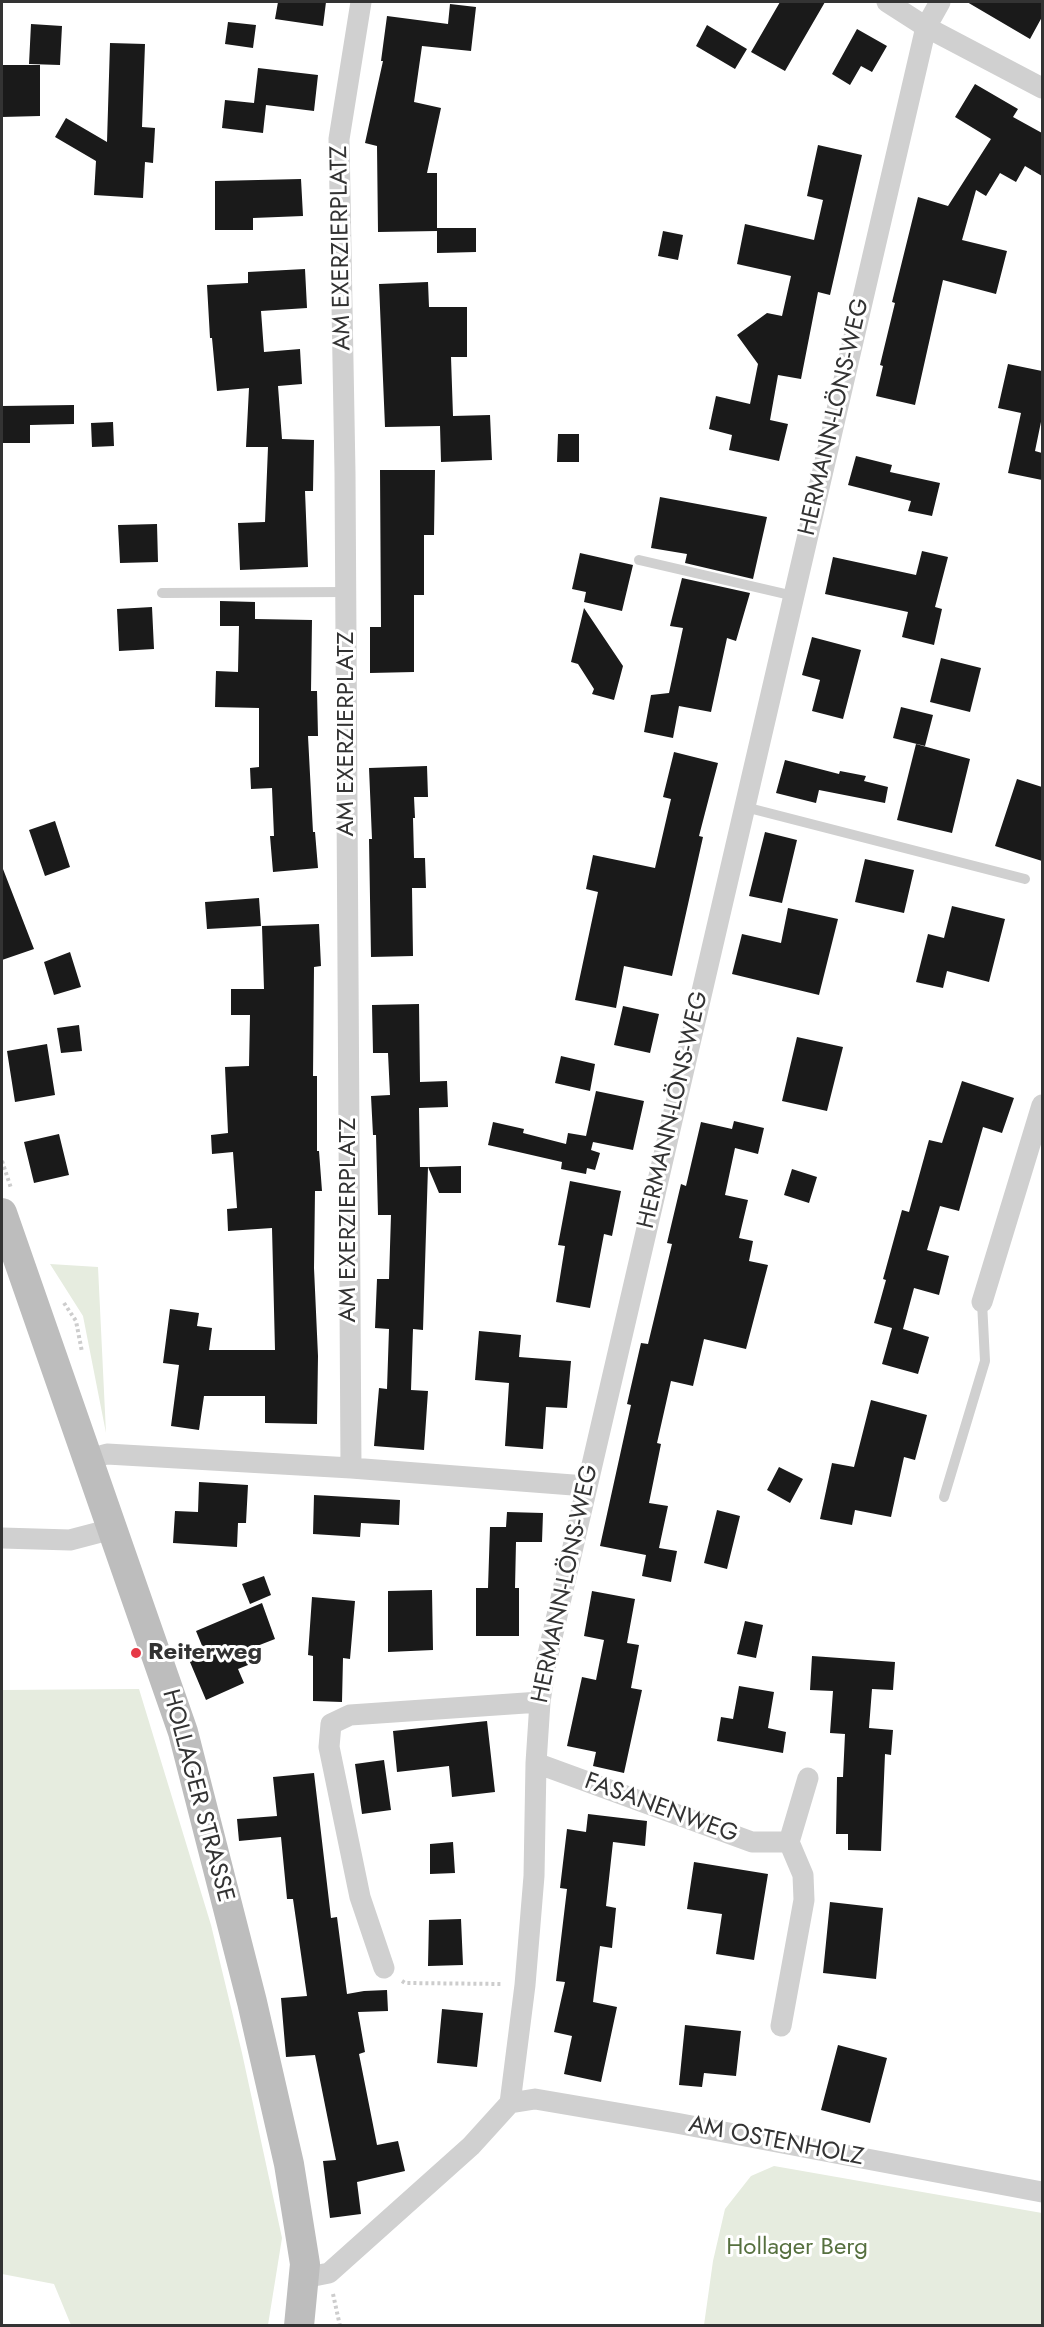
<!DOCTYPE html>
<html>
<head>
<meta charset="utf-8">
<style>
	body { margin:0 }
	#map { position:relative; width:1044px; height:2327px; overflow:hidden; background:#fff; font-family:Jost,sans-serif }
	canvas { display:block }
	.frame { position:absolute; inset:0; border:3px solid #333; pointer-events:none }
</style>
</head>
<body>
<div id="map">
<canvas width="1044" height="2327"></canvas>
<div class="frame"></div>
</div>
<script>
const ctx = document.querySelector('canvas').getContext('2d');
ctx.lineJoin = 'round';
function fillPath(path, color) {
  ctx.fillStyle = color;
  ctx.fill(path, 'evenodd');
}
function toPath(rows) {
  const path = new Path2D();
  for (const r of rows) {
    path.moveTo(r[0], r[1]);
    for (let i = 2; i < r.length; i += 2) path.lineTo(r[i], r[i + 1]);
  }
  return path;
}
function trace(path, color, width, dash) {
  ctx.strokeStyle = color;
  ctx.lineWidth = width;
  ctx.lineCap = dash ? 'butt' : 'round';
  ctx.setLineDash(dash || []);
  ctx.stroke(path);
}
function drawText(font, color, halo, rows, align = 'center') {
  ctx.font = font + ' Jost,sans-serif';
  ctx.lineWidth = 6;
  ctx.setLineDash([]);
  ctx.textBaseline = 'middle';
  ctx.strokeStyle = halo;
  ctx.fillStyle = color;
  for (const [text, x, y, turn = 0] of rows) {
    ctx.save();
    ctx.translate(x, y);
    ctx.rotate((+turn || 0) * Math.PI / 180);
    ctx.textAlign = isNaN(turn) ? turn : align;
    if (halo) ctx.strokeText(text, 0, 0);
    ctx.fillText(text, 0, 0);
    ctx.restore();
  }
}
fillPath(toPath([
	[50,1264,98,1267,106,1433,83,1316],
	[139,1689,211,1925,242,2053,282,2238,268,2325,71,2325,54,2284,2,2274,2,1690],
	[774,2166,1042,2213,1042,2325,704,2325,713,2261,725,2209,751,2176]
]), '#e6ecdf');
fillPath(toPath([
	[278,2,326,2,323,26,275,19],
	[780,2,825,2,785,71,751,52],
	[967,2,1042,2,1042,17,1030,39],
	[450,4,476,7,471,51,422,46,414,102,441,108,427,173,437,173,437,228,476,228,476,252,437,253,437,231,378,232,377,146,365,143,383,61,381,61,387,16,448,24],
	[228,22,256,25,253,48,225,44],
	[31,24,62,26,60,65,29,64],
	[707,25,747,49,735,69,696,46],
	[857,29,887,46,872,72,861,66,850,85,832,74],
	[110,43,145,44,142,127,155,128,153,163,145,162,143,198,94,195,96,161,55,137,66,118,107,142],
	[2,65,40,65,40,116,2,117],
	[258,68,318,75,314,111,266,105,263,133,222,128,225,100,254,103],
	[975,84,1018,109,1013,117,1042,133,1042,176,1025,166,1016,182,1000,173,986,196,976,190,962,240,1007,251,996,294,943,280,915,405,876,396,883,366,880,365,895,303,892,302,918,197,948,206,991,139,955,117],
	[818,145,862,155,830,295,818,292,801,379,778,375,770,420,788,424,779,461,729,450,732,435,709,429,716,396,750,404,758,364,737,335,767,313,782,316,791,276,737,264,745,224,814,240,823,200,807,196],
	[301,179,303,216,253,218,253,230,215,230,215,181],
	[663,231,683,235,678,260,658,256],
	[305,269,307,308,261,311,264,352,300,349,302,384,278,386,282,439,314,440,313,491,305,491,308,567,240,570,238,523,265,522,268,447,246,447,249,388,217,391,212,338,210,338,207,285,248,283,248,272],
	[428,282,429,307,467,307,467,357,451,357,453,416,490,415,492,460,441,462,440,426,385,427,379,284],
	[1008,364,1042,371,1042,417,1035,451,1042,453,1042,480,1008,473,1021,413,998,408],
	[74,405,74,424,30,425,30,443,2,443,2,406],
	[113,422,114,446,92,447,91,423],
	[558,434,579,434,579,462,557,462],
	[856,456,892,465,890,472,940,483,932,516,908,511,911,501,848,485],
	[380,470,435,470,434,535,424,535,424,595,414,595,414,672,370,673,370,627,381,627],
	[660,497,767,517,753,579,685,563,687,554,651,548],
	[157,524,158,562,120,563,118,525],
	[922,551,948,557,935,607,942,609,934,645,902,637,908,612,825,594,833,557,916,575],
	[580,553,633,565,622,611,584,602,586,592,572,589],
	[682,578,750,593,736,641,727,638,711,712,679,706,673,738,644,732,651,695,669,693,683,628,670,626],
	[220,601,255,602,255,619,312,620,311,691,317,691,318,736,308,736,313,832,315,832,318,868,273,872,270,836,274,836,272,788,251,789,250,768,259,767,259,708,215,707,216,671,238,672,239,626,220,626],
	[152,607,154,649,119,651,117,609],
	[584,608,623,666,614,700,592,694,594,689,578,664,571,662],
	[812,637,861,650,843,719,812,711,820,680,802,675],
	[941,658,981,668,970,712,930,702],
	[901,707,933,715,925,746,893,738],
	[916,744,970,759,952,833,897,820],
	[674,752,718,763,699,836,703,837,672,976,624,966,616,1008,575,1000,598,892,586,889,593,855,655,868,671,799,663,797],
	[785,760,839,774,840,771,866,776,864,781,888,787,885,803,819,790,816,803,776,793],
	[427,766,428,797,414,797,415,818,413,818,414,858,425,858,426,888,412,888,413,956,371,957,369,839,372,839,369,768],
	[1017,779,1042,787,1042,861,995,846],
	[55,821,70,867,45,876,29,830],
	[765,832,797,840,782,903,749,896],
	[865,859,914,870,904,913,855,902],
	[2,869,3,869,34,949,2,960],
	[259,898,261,926,207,929,205,902],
	[952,906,1005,919,989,982,947,971,943,988,916,982,928,934,944,938],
	[788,908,838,919,819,995,732,974,742,934,781,943],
	[319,924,321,966,314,967,313,1076,317,1076,317,1151,319,1151,322,1191,315,1191,314,1268,318,1356,317,1424,265,1423,265,1396,204,1396,199,1430,171,1426,179,1365,163,1363,170,1309,199,1313,197,1326,212,1328,209,1350,275,1350,272,1228,228,1231,227,1209,237,1208,233,1152,212,1154,211,1135,228,1133,225,1067,249,1066,250,1015,231,1015,231,989,264,989,262,926],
	[70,952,81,987,54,995,44,962],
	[419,1004,420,1082,447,1081,448,1107,419,1108,420,1167,428,1167,423,1330,413,1329,411,1390,428,1391,424,1450,374,1446,379,1388,387,1389,389,1329,375,1328,377,1279,389,1279,391,1215,378,1215,376,1135,373,1135,371,1096,390,1095,388,1053,373,1053,372,1005],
	[623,1006,659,1014,650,1053,614,1045],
	[79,1025,82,1051,61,1053,57,1028],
	[797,1037,843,1047,827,1111,782,1101],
	[47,1044,55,1095,15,1102,7,1051],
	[561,1056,595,1064,590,1091,555,1083],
	[962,1081,1014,1098,1002,1133,983,1127,959,1211,940,1206,927,1250,949,1256,939,1295,914,1288,903,1329,929,1337,918,1374,882,1364,892,1328,874,1323,886,1280,883,1279,902,1210,909,1212,929,1140,942,1143],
	[596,1091,644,1101,633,1150,593,1142,591,1150,600,1153,595,1170,587,1168,586,1174,561,1169,562,1162,488,1145,493,1122,524,1129,523,1133,566,1144,568,1133,586,1136],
	[734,1121,764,1128,758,1154,735,1148,725,1195,748,1200,739,1238,753,1241,749,1261,768,1265,746,1349,704,1339,693,1386,671,1381,657,1443,661,1444,649,1503,668,1506,659,1548,677,1551,671,1582,642,1576,646,1555,600,1546,631,1405,627,1404,641,1343,648,1344,672,1244,667,1243,681,1184,686,1186,701,1122,732,1129],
	[59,1134,69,1175,34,1183,24,1142],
	[461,1166,461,1193,439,1193,428,1167],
	[792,1169,817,1177,809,1203,784,1195],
	[570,1181,621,1191,612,1236,604,1234,590,1308,556,1302,565,1246,558,1245],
	[479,1331,521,1335,519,1357,571,1361,567,1408,546,1407,543,1449,505,1446,509,1383,475,1380],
	[871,1400,927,1415,915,1460,904,1457,891,1517,855,1510,852,1525,820,1519,832,1463,854,1467],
	[779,1467,803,1479,790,1503,767,1490],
	[199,1482,248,1485,246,1523,238,1523,237,1547,173,1543,175,1511,198,1512],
	[314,1495,400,1500,399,1525,361,1523,360,1537,313,1534],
	[717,1510,740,1516,727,1569,704,1563],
	[507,1512,543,1513,542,1542,516,1542,515,1588,519,1588,519,1636,476,1636,476,1588,488,1588,490,1527,506,1527],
	[264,1576,271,1595,250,1604,242,1584],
	[432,1590,433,1650,388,1652,388,1591],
	[592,1591,635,1599,627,1643,639,1645,631,1688,642,1690,624,1773,593,1766,596,1752,567,1746,582,1677,596,1680,604,1640,584,1636],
	[312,1597,355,1601,350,1659,343,1658,342,1702,313,1701,313,1656,308,1655],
	[262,1603,275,1639,257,1646,263,1659,238,1669,244,1683,206,1700,187,1655,203,1648,196,1631],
	[745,1621,763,1625,756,1658,737,1654],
	[812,1656,895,1662,893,1690,872,1689,869,1728,893,1730,891,1755,885,1754,881,1851,848,1850,848,1834,836,1834,837,1777,843,1777,845,1734,830,1733,833,1691,810,1690],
	[739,1686,774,1692,768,1728,786,1732,783,1753,717,1741,721,1717,733,1719],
	[487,1721,495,1792,452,1797,449,1766,397,1772,393,1731],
	[384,1760,391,1810,362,1814,355,1764],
	[314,1773,331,1918,337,1917,347,1994,364,1991,387,1990,388,2011,358,2012,365,2052,359,2054,377,2145,398,2141,405,2171,357,2182,361,2214,330,2218,323,2161,336,2160,315,2055,286,2057,281,1998,307,1996,293,1899,287,1899,281,1837,239,1841,237,1819,277,1816,273,1777],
	[588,1814,647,1821,645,1846,613,1842,606,1906,616,1908,612,1948,600,1946,593,2002,617,2007,601,2082,564,2074,572,2036,554,2032,565,1982,556,1981,567,1889,560,1888,567,1829,586,1832],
	[453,1842,455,1873,430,1874,430,1844],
	[694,1862,768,1874,754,1960,716,1954,722,1914,687,1909],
	[830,1902,883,1908,876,1979,823,1973],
	[461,1919,463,1965,428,1966,429,1920],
	[442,2009,483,2013,477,2067,437,2063],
	[685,2025,741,2031,736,2076,704,2073,702,2087,679,2085],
	[838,2045,887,2058,870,2123,821,2110]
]), '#1a1a1a');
trace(toPath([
	[2,1161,11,1188],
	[64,1303,76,1321,82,1352],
	[402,1981,405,1983,501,1984],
	[333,2294,340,2326]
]), '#cdcdcd', 4, [3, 3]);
trace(toPath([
	[639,560,794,596],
	[162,593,346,592],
	[745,807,1025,879],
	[944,1497,985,1361,982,1302]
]), '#d0d0d0', 10);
trace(toPath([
	[887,2,926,27,1042,88],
	[982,1302,1042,1105],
	[89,1459,107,1454,351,1468,586,1486],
	[351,1468,345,473,339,139,361,2],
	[2,1538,70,1540,112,1529],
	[536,1763,752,1842,789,1842,808,1778],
	[384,1968,360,1897,329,1747,331,1724,350,1715,540,1702],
	[781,2026,804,1900,803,1875,789,1842],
	[510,2103,535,2099,676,2123,1042,2192],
	[304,2278,329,2273,471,2146,510,2103,525,1985,534,1876,536,1763,540,1702,546,1663,926,27,940,2]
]), '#d0d0d0', 21);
trace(toPath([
	[2,1213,183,1732,252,2002,289,2164,305,2264,299,2326]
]), '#bdbdbd', 30);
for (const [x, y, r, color] of [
	[136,1653,6,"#e63946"]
]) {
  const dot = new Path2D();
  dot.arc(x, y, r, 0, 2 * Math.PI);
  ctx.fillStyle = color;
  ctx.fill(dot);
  trace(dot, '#fff', 2);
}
drawText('24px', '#333', '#fff', [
	["AM EXERZIERPLATZ",342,248,-91],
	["HERMANN-LÖNS-WEG",835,417,-77],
	["AM EXERZIERPLATZ",347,734,-90],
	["HERMANN-LÖNS-WEG",674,1110,-77],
	["AM EXERZIERPLATZ",349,1220,-90],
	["HERMANN-LÖNS-WEG",566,1584,-78],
	["HOLLAGER STRASSE",197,1796,75],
	["FASANENWEG",661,1809,20],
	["AM OSTENHOLZ",776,2142,11]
]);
drawText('bold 24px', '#333', '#fff', [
	["Reiterweg",148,1653]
], 'left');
drawText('24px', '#56703f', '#fff', [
	["Hollager Berg",797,2248]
]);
</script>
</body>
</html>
